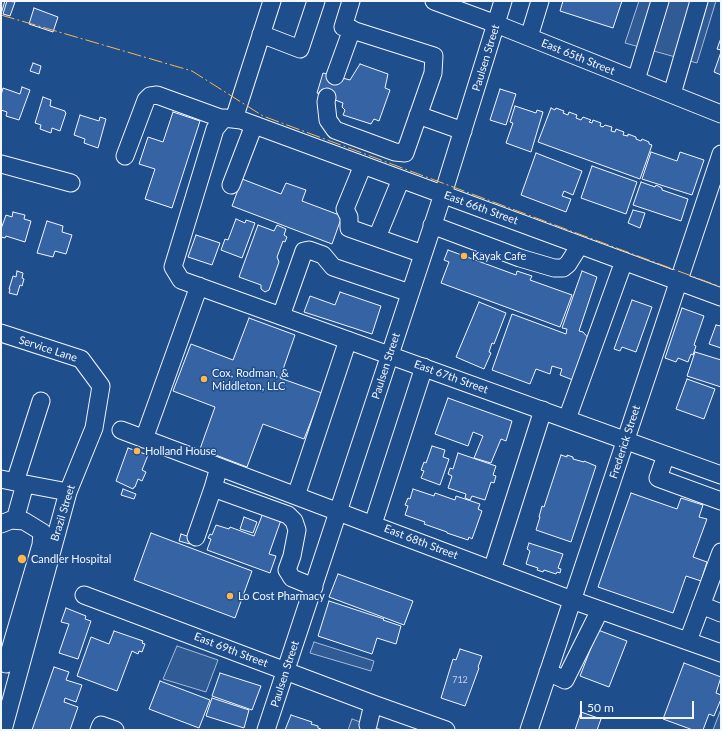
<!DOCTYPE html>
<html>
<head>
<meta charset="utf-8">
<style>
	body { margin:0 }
	#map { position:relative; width:722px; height:731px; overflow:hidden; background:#1f4e8c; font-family:Lato,sans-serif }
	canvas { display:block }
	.frame { position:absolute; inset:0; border:2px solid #f2f6ff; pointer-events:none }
	.scale { position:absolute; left:580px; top:701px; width:114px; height:18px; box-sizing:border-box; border:2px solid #f2f6ff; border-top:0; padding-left:5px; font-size:12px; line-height:14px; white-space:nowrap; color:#f2f6ff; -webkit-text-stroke:3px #1f4e8c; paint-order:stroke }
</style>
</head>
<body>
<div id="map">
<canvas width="722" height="731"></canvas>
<div class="frame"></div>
<div class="scale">50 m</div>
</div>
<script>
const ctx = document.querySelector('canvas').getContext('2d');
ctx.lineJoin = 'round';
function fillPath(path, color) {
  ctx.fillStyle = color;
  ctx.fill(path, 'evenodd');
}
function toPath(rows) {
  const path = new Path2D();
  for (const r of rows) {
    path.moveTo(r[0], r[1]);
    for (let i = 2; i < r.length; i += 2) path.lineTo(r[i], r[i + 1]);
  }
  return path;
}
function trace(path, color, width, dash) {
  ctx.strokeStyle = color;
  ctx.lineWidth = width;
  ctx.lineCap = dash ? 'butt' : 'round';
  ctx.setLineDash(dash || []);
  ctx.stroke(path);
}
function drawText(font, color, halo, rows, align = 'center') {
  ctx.font = font + ' Lato,sans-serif';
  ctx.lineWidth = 3;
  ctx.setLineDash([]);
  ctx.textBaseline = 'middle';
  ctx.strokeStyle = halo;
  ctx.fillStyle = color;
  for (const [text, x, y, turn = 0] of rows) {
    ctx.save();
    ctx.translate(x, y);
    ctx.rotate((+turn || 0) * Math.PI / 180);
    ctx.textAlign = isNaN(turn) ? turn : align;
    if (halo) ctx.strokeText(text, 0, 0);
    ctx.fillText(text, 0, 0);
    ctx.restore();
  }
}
const built = toPath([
	[639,1,716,1,697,63,625,43,639,1],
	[314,642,374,661,371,671,310,653,314,642],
	[177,646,218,660,206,692,163,679,177,646],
	[721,709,721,730,713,730,721,709],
	[352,719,382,730,348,730,352,719]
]);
fillPath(built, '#305b95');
trace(built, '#a8bbd7', 1);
const building = toPath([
	[1,1,5,1,1,14,1,1],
	[7,1,15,2,10,16,3,14,7,1],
	[563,1,622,1,613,28,560,11,563,1],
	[34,8,58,17,53,32,29,24,34,8],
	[721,38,721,50,717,49,721,38],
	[721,52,721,75,714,72,721,52],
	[33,63,41,66,39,74,30,71,33,63],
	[360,64,388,74,385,88,390,90,379,121,374,119,371,124,343,115,345,110,342,107,343,103,317,93,323,73,350,80,360,64],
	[22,87,30,90,19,120,6,116,7,112,1,110,1,95,3,88,20,94,22,87],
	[500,89,516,94,506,125,490,120,500,89],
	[43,97,51,100,50,106,65,111,65,112,66,113,60,131,52,128,51,133,40,129,41,125,35,123,43,97],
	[515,106,536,113,537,110,543,112,531,152,506,143,513,123,510,122,515,106],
	[551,108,555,110,556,108,564,111,563,113,568,115,569,112,577,115,576,118,581,120,583,117,591,120,589,122,592,123,593,120,601,123,600,126,603,127,605,125,612,127,611,131,615,132,616,129,624,132,623,135,628,136,628,134,636,137,636,139,641,141,642,139,649,142,649,144,652,145,640,179,538,142,551,108],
	[173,112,200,121,172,208,145,199,155,169,139,164,148,137,163,142,173,112],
	[80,115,99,121,100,117,106,119,98,148,84,143,85,139,74,135,80,115],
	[651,152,677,161,680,152,704,160,692,195,642,179,651,152],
	[536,153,582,171,573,195,564,191,562,196,571,199,566,212,521,195,536,153],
	[592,166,637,182,626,214,581,198,592,166],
	[242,179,281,194,286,183,306,190,302,201,342,216,332,244,232,206,242,179],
	[641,182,655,187,656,185,662,188,662,190,688,199,681,221,633,205,641,182],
	[633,210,645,213,640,228,628,223,633,210],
	[13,212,25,215,24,219,31,221,25,242,6,236,5,238,1,237,1,229,6,215,12,217,13,212],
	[236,219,245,223,246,220,255,223,242,258,221,250,225,239,228,240,236,219],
	[47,221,63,226,62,232,72,235,66,254,55,251,53,257,37,253,47,221],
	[258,225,274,231,277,225,286,229,284,235,287,237,285,242,283,241,277,257,279,262,269,290,265,292,261,289,261,285,239,277,258,225],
	[196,235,220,243,212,265,188,257,196,235],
	[448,250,516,275,517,271,532,276,530,280,572,295,560,327,441,283,449,262,444,260,448,250],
	[17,271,23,273,22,278,24,279,22,286,20,285,17,295,9,293,10,289,9,289,13,276,16,277,17,271],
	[582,271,597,277,579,331,583,332,590,340,573,380,560,375,562,369,552,366,550,374,536,369,530,384,492,370,512,314,566,334,567,329,562,328,582,271],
	[340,292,381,306,372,334,304,312,310,296,335,305,340,292],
	[632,300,652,307,636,352,622,347,620,351,614,349,632,300],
	[479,302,506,313,494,344,492,343,489,352,491,353,484,369,456,357,479,302],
	[682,308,704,316,694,345,696,346,693,355,691,354,688,362,678,358,676,362,665,358,682,308],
	[249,318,295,335,280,378,322,393,304,439,263,424,247,467,200,449,215,407,173,391,191,344,233,360,249,318],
	[716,325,721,326,721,348,709,344,716,325],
	[695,352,721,360,721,387,687,376,695,352],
	[687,379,715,389,704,419,676,409,687,379],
	[448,398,512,421,506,441,501,439,491,463,474,458,483,436,473,432,468,446,435,434,448,398],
	[432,446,445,450,443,457,449,459,440,485,421,478,424,471,421,470,424,462,426,463,432,446],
	[128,448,148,455,142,470,146,472,142,481,138,479,135,487,134,487,133,489,116,481,128,448],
	[458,453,496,466,493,475,496,476,494,483,491,482,485,500,472,496,470,500,465,498,466,494,448,488,452,476,448,474,450,468,453,469,458,453],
	[561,455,567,457,567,455,573,457,573,459,584,462,584,461,596,466,571,542,536,530,540,517,539,517,542,506,544,507,561,455],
	[123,489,136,494,134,499,121,495,123,489],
	[413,489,434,496,435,493,455,500,456,496,480,504,478,509,482,511,472,539,469,537,468,540,447,533,447,532,424,524,425,522,405,515,408,506,405,505,408,498,410,499,413,489],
	[631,493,677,509,681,498,703,505,699,517,707,519,693,557,707,562,701,581,686,576,673,613,598,587,631,493],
	[263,513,281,520,269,554,276,556,270,573,207,550,211,539,208,538,210,534,212,535,216,525,229,529,230,527,254,536,263,513],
	[244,517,257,522,253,533,240,529,244,517],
	[151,533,252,571,235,618,134,580,151,533],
	[181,534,193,538,190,544,179,541,181,534],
	[529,543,563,554,558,568,561,569,560,573,557,572,556,574,544,570,543,572,537,570,538,568,526,564,530,551,527,549,529,543],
	[338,574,413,601,404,625,329,597,338,574],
	[329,601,384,619,383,620,401,626,396,644,377,638,372,654,318,636,329,601],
	[66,608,86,616,85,619,91,621,78,659,59,653,69,624,61,622,66,608],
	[598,630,627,641,609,687,580,676,598,630],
	[114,631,143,641,142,643,145,644,142,652,139,651,138,654,132,651,117,691,77,676,91,637,109,644,114,631],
	[460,649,482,656,478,667,479,668,465,706,441,698,453,659,456,660,460,649],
	[684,663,721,677,716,693,721,695,721,699,714,716,709,714,703,730,693,730,663,719,684,663],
	[54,667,69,672,66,680,82,685,76,702,65,698,64,702,78,707,70,730,32,730,54,667],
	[220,673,261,686,252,710,212,696,220,673],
	[160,681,210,700,199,728,149,709,160,681],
	[212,698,249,710,244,728,206,716,212,698],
	[581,712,601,719,597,730,575,730,581,712],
	[291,715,312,722,311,724,318,726,318,728,321,729,321,730,285,730,291,715]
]);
fillPath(building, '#3563a3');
trace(building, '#f2f6ff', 1);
const minor = toPath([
	[434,1,496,24,721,114],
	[261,34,300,49,316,1],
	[529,37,540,1],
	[335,76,352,29],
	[636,80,660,1],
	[672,94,699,1],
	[327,97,326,102,328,120,335,130,395,152,405,153,433,73,434,56,343,27,351,1],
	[418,115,463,131],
	[234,119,272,1],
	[125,156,146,100,150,96,157,95,223,119],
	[1,164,71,183],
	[363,165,345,209,349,217,349,228,423,254],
	[231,185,254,125],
	[432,225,520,258,554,268,563,268,568,264,580,245],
	[380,239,378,235,401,179],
	[721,297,241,120,224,118,215,129,173,267,181,280,721,475],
	[281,316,304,251,309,250,323,255,333,267,410,293],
	[1,333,81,359,101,386,94,428,68,492,3,730],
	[567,419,624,261],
	[121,430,572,600,721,653],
	[144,439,199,286],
	[666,455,658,478,721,501],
	[219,467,213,488,288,515,294,521,297,530,292,556,287,570,292,578,314,587],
	[1,479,15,482,41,401],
	[15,482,68,492],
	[296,496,348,340],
	[15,520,25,484],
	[1,524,11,520,24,521,42,532,41,545,6,664],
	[373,524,424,367],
	[196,537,213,488],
	[492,570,543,410],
	[84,595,373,704,446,730],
	[701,605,721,613],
	[688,641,721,552],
	[548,672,565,680,600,610],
	[368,725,373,704],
	[99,730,101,725,115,730],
	[266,730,443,194,503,1],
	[529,730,721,154]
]);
trace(minor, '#f2f6ff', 19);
trace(minor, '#1f4e8c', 17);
trace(toPath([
	[1,15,192,71,263,116,721,287]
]), '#ffb74d', 1, [14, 3, 2, 3]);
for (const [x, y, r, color] of [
	[464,256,4,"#ffb74d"],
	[204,379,4,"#ffb74d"],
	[137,451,4,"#ffb74d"],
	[22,559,5,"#ffb74d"],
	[230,596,4,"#ffb74d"]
]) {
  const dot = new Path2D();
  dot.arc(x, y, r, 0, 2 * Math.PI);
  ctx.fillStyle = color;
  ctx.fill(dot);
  trace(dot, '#1f4e8c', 1.5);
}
drawText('9px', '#c3d1e8', null, [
	["712",460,680]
]);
drawText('11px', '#f2f6ff', '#1f4e8c', [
	["East 65th Street",578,57,22],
	["Paulsen Street",486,58,-73],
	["East 66th Street",481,208,20],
	["Service Lane",48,349,18],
	["Paulsen Street",386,366,-72],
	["East 67th Street",451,377,20],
	["Frederick Street",625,442,-72],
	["Brazil Street",63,513,-73],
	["East 68th Street",421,542,21],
	["East 69th Street",231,650,21],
	["Paulsen Street",285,674,-72]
]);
drawText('11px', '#f2f6ff', '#1f4e8c', [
	["Kayak Cafe",472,256],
	["Cox, Rodman, &",212,373],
	["Middleton, LLC",212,386],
	["Holland House",145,451],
	["Candler Hospital",31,559],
	["Lo Cost Pharmacy",238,596]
], 'left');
</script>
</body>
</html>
